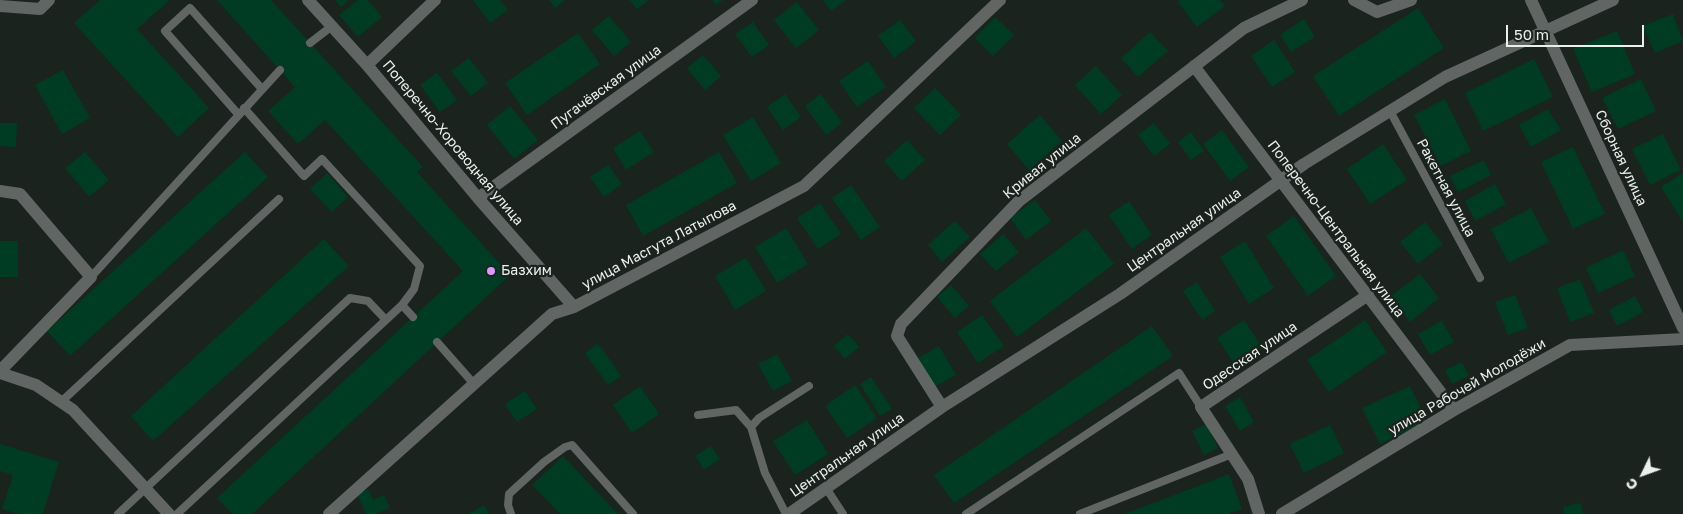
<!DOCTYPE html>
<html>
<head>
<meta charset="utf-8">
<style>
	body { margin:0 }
	#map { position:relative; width:1683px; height:514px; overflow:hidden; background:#1b231f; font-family:"Golos Text",sans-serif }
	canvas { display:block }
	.north { position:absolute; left:1618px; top:449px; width:50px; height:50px; -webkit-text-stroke:4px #1b231f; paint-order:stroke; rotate:228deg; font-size:14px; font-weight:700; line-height:20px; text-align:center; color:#ebf0ed }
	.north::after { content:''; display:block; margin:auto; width:18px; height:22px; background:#ebf0ed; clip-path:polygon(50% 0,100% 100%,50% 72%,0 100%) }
	.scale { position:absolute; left:1506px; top:25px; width:138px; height:22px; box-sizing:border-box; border:2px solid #ebf0ed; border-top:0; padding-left:6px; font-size:15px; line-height:18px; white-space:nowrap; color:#ebf0ed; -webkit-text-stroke:4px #1b231f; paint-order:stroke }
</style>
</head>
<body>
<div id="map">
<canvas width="1683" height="514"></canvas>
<div class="north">С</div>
<div class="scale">50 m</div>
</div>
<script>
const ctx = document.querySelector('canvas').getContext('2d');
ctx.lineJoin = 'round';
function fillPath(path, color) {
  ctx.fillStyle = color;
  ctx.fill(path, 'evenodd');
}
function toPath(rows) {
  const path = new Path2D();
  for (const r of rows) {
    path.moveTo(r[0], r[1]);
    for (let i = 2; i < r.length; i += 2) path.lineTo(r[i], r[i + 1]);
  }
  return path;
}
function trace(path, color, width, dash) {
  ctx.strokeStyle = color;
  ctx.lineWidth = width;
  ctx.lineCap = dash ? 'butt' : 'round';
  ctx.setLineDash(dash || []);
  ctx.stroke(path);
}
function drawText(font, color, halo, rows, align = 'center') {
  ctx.font = font + ' "Golos Text",sans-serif';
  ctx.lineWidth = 4.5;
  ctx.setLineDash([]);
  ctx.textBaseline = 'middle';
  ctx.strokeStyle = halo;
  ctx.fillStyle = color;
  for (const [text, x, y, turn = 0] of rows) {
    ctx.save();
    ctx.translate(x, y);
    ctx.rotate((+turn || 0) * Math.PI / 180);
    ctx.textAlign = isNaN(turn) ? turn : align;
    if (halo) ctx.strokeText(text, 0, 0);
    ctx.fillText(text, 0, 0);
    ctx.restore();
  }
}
fillPath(toPath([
	[100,0,170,0,137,29,209,108,178,137,74,23],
	[217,0,271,0,423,167,417,172,510,275,252,514,232,514,217,498,463,271,325,120,298,144,268,111,295,87],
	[335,0,349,0,341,7],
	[358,0,368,0,382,17,358,37,339,15],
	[473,0,500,0,508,10,490,23],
	[549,0,565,0,555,8],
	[630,0,649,0,637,9],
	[713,0,723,0,716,5],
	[823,0,846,0,831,11],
	[1180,0,1220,0,1225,6,1197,27,1178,2],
	[797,2,819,30,796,48,774,20],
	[1418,8,1444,48,1339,116,1313,76],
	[1673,14,1683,41,1655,53,1643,26],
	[609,16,631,42,614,56,592,30],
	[995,17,1014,35,993,56,975,38],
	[1304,19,1315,37,1291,52,1280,35],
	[900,20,916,41,894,58,878,36],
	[753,22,769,45,752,57,735,34],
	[1617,31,1635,74,1592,92,1573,49],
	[1150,32,1168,51,1138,77,1121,58],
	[578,33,600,64,527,115,505,83],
	[1274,40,1295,72,1272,87,1251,56],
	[703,55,721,76,705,90,687,68],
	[469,58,488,83,471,96,451,71],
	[1534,59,1553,97,1483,131,1465,93],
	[868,61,886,87,857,107,839,81],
	[1096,66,1122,95,1101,114,1075,85],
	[63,70,90,118,62,134,35,85],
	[437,73,457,100,440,112,420,85],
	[1641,79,1656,111,1618,129,1602,98],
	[935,88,961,115,940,135,914,108],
	[785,94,801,117,783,130,767,107],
	[821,94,842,123,826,135,805,106],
	[1445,99,1471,151,1441,166,1414,115],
	[510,106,538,140,514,159,487,125],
	[1548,109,1561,130,1531,147,1519,125],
	[1040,115,1062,141,1029,170,1007,144],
	[753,117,781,163,751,181,723,135],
	[0,123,17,123,16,147,0,146],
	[1154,123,1170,144,1154,156,1138,135],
	[1222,130,1249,167,1230,181,1203,144],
	[640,131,654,152,626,170,613,148],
	[1191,132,1204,151,1191,160,1178,142],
	[1663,134,1681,170,1650,185,1632,149],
	[907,140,925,160,902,181,884,161],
	[1383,144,1407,180,1370,204,1347,169],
	[1573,147,1605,214,1573,229,1541,162],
	[85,152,109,180,89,197,65,168],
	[245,152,268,177,70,356,47,331],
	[719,152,737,183,643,236,626,205],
	[1484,160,1491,175,1458,192,1450,176],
	[608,165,622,184,604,197,590,177],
	[327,173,348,197,332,212,310,189],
	[1683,173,1683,222,1661,187],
	[1495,184,1506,204,1475,221,1465,201],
	[851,185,880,227,861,240,832,198],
	[1035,200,1051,221,1026,240,1010,218],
	[1129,201,1152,235,1132,249,1109,215],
	[820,203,841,234,818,249,797,218],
	[1531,208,1549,242,1509,263,1491,229],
	[1294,216,1336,276,1308,296,1266,236],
	[955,221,970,237,942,262,928,245],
	[1425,222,1443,244,1418,264,1400,242],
	[786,228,808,264,777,283,755,247],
	[1086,228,1114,264,1017,337,990,301],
	[1003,234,1019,252,996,271,980,254],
	[324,239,349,266,153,441,131,416],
	[0,241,18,241,18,277,0,277],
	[1245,241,1274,288,1249,304,1220,257],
	[1623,250,1635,276,1598,293,1586,268],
	[746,258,766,291,735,310,715,276],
	[1420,274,1439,298,1410,322,1390,297],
	[1580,279,1594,313,1570,322,1557,288],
	[1197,282,1215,311,1202,320,1183,291],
	[951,285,969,306,955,318,937,297],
	[1515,295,1528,328,1508,335,1495,302],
	[1635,296,1643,312,1617,326,1609,310],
	[982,315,1004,346,978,363,957,332],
	[1244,320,1260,344,1233,362,1217,338],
	[1365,320,1387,352,1329,392,1307,360],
	[1442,321,1454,342,1430,355,1418,334],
	[1152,326,1173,356,954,503,934,475],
	[848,334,859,347,845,359,834,346],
	[598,343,621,376,608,385,585,353],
	[939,346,956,375,934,387,918,358],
	[777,354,792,381,773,391,758,364],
	[1462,362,1469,376,1452,384,1445,370],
	[871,377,892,409,880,416,860,384],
	[855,385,877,418,847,438,825,406],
	[640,386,659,414,632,433,613,405],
	[1410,386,1427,422,1380,444,1362,408],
	[525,391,537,409,517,422,505,404],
	[1240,397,1254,422,1240,431,1225,406],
	[807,420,828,454,795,475,773,441],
	[1206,424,1218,448,1204,455,1192,431],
	[1330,425,1344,453,1304,473,1290,444],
	[0,444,59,462,43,514,18,514,2,509,13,475,0,471],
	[711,446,720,459,704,470,695,456],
	[563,456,618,514,560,514,532,485],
	[1229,474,1242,509,1228,514,1125,514],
	[368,489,373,500,384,495,390,508,376,514,366,514,357,494],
	[1581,503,1583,514,1564,514,1563,507],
	[484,505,489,514,469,514]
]), '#003b24');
trace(toPath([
	[310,43,332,26],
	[1390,111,1480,278],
	[238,114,165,31,190,8,262,89],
	[91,277,280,70],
	[402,305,413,317],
	[437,342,474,384],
	[61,402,279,199],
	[698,415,736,410,751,427,765,473,786,514],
	[751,427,759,418,809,386],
	[826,488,843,514],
	[118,514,350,298,368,301,386,320],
	[177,514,402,305,414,289,420,266,322,159,304,176,244,108],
	[511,514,508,505,509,494,544,462,565,447,572,445,633,514],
	[966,514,1179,373,1201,407],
	[1080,514,1232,454]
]), '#616563', 8);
trace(toPath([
	[308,0,367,65,478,198,574,307],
	[1354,0,1377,12,1411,0],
	[1531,0,1683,328],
	[0,6,40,9,49,0],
	[367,65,435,0],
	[1194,66,1454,410],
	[0,191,20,194,91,277,0,371],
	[478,198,752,0],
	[942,407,897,336,901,324,1019,201,1244,28,1302,0],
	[329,514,552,314,574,307,804,186,1000,0],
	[789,514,942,407,1120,294,1304,164,1445,77,1613,0],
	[1259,514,1248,479,1201,407,1368,295],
	[1282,514,1454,410,1570,345,1683,339]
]), '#616563', 12);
trace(toPath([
	[0,373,36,385,73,410,169,514]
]), '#616563', 12);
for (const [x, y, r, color] of [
	[491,271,5,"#d99af8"]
]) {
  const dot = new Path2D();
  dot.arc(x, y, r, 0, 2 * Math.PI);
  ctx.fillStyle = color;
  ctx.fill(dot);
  trace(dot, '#1b231f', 2);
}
drawText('14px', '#ebf0ed', '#1b231f', [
	["Пугачёвская улица",606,87,-36],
	["Поперечно-Хороводная улица",453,143,50],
	["Сборная улица",1621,158,65],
	["Кривая улица",1042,166,-39],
	["Ракетная улица",1446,188,62],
	["Поперечно-Центральная улица",1336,229,53],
	["Центральная улица",1184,230,-35],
	["улица Масгута Латыпова",659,245,-28],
	["Одесская улица",1250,356,-34],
	["улица Рабочей Молодёжи",1467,387,-30],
	["Центральная улица",847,455,-35]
]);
drawText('14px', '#ebf0ed', '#1b231f', [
	["Базхим",501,271]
], 'left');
</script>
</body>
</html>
